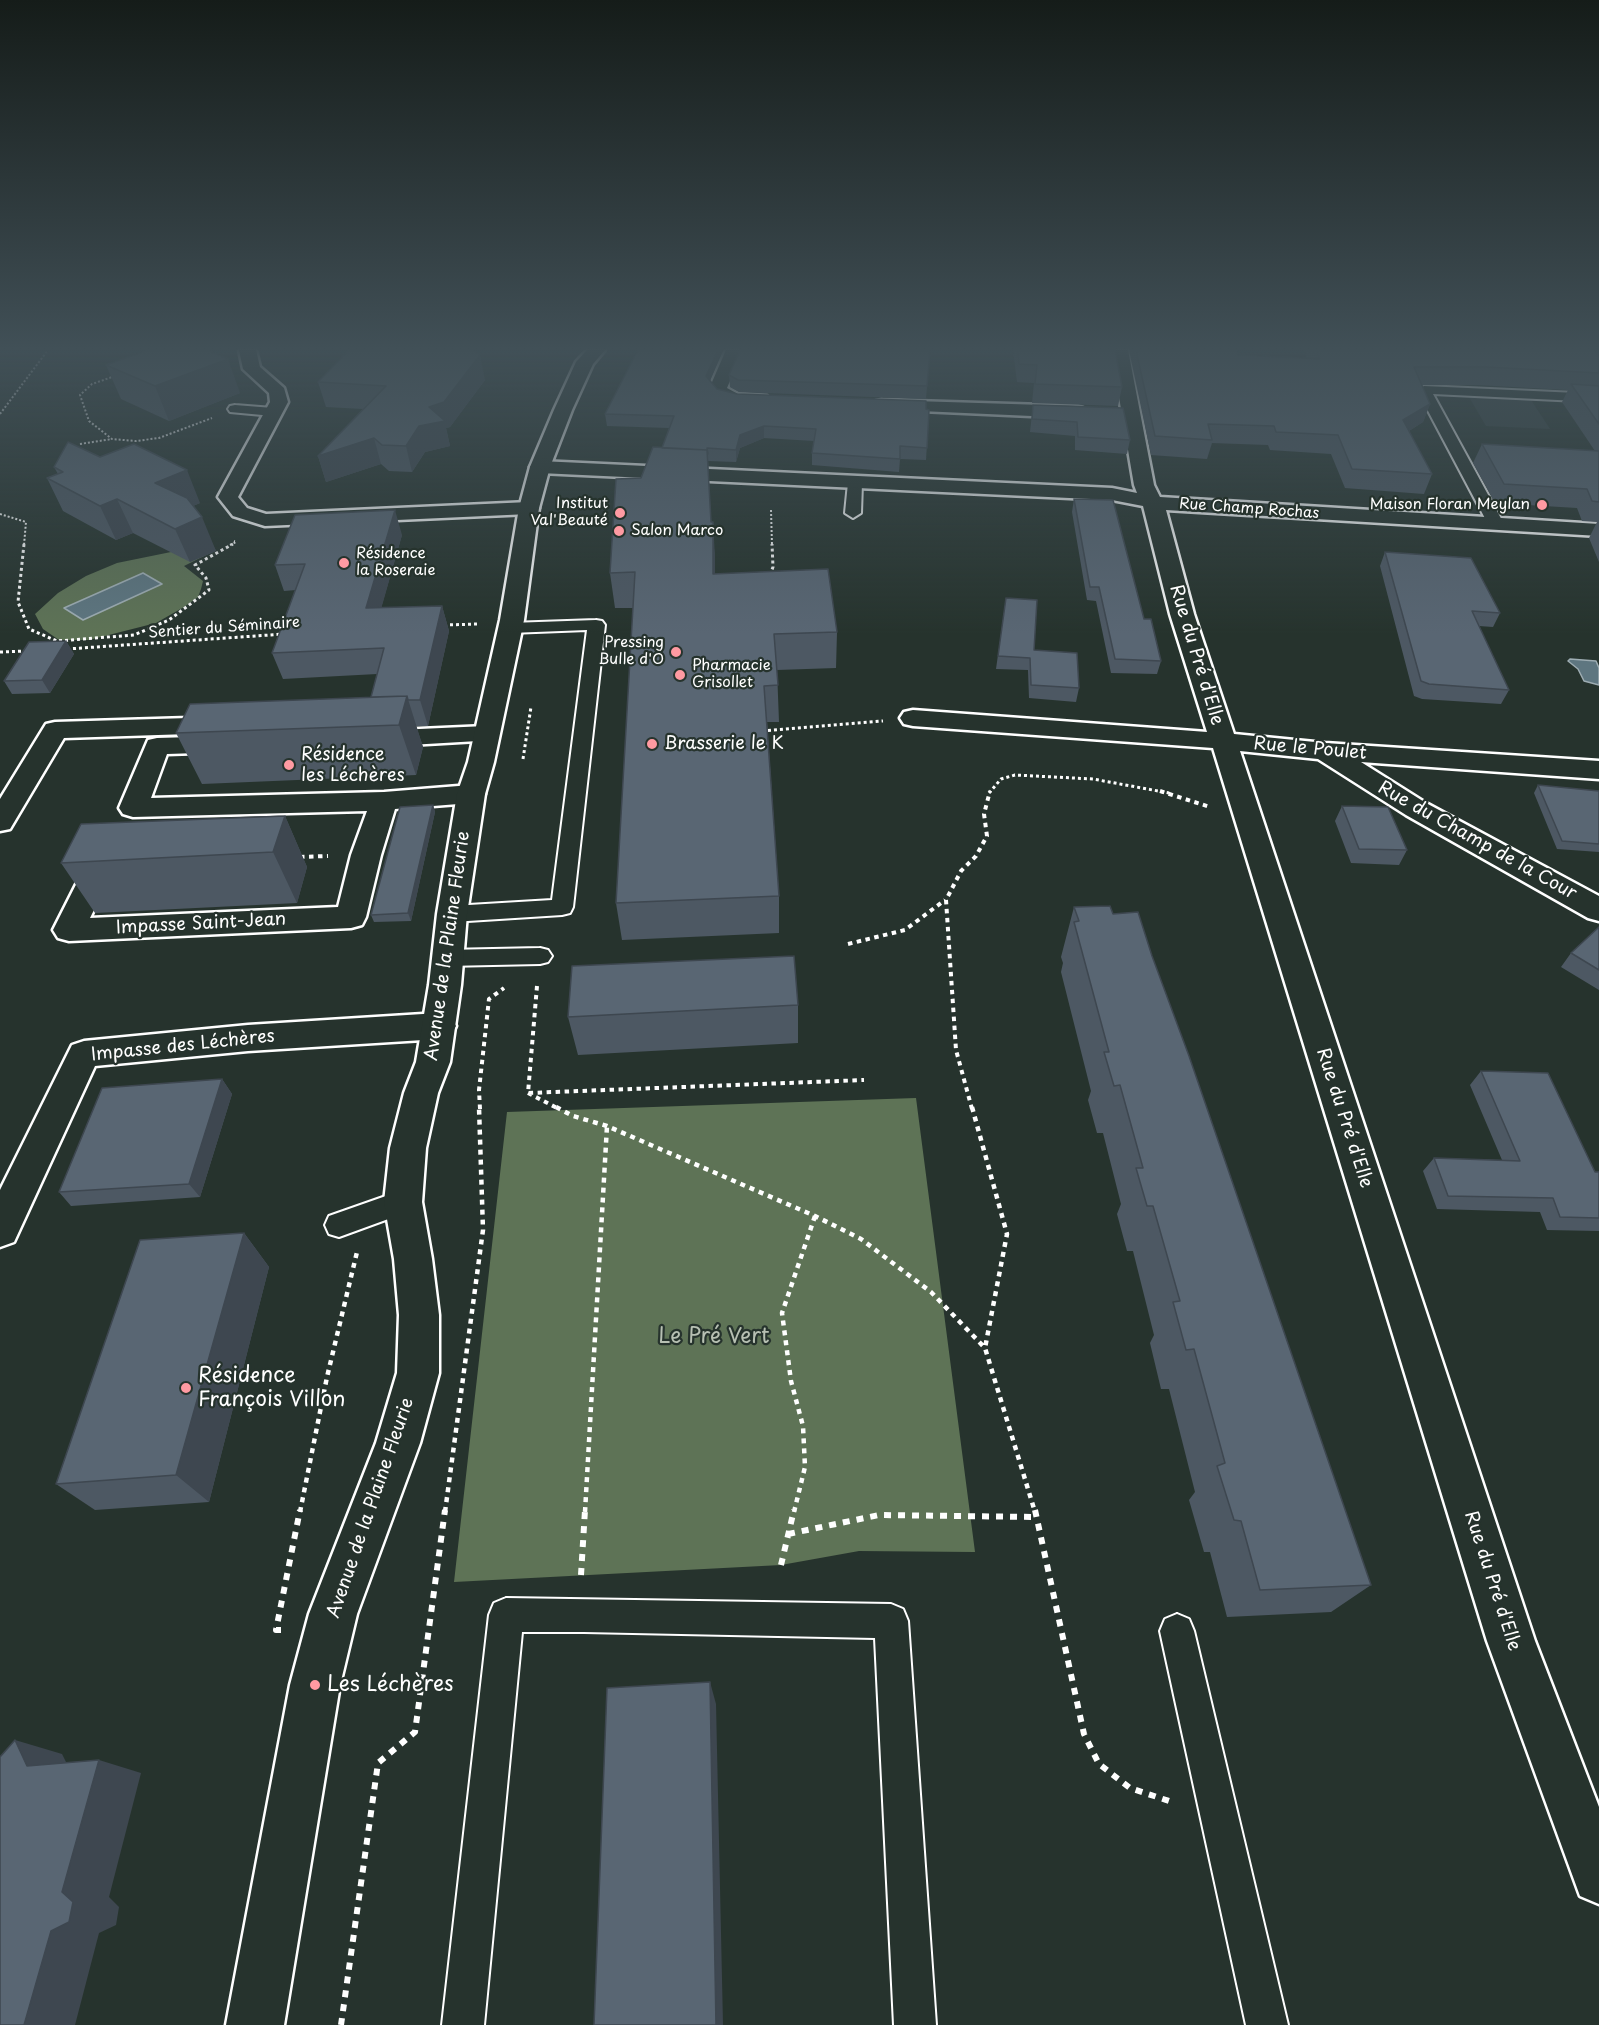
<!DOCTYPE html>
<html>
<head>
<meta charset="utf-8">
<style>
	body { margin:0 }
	canvas { display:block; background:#26332d }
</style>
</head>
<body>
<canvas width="1599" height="2025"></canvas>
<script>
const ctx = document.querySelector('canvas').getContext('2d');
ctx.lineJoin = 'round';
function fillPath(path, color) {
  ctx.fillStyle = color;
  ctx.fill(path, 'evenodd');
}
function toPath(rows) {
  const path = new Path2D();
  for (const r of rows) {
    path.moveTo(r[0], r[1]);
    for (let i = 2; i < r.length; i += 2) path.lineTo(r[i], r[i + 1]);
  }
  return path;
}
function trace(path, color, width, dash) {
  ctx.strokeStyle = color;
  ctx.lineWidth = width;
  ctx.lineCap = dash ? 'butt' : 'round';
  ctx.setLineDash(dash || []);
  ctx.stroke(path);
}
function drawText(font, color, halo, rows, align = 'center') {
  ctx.font = font + ' "Playpen Sans",sans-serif';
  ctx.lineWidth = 4.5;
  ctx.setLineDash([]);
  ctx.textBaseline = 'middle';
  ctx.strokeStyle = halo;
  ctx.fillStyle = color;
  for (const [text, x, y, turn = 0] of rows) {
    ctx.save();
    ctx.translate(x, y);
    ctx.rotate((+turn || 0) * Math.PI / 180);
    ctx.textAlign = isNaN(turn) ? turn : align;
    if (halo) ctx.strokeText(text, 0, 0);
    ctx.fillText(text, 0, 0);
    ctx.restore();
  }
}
fillPath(toPath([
	[1469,397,1531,400,1550,429,1486,426]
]), '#354242');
fillPath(toPath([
	[188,544,216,550,184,566,203,581,201,589,198,597,184,607,156,623,89,640,59,640,43,629,35,614,58,593,86,576,117,563,171,552],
	[916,1098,975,1552,859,1551,781,1565,454,1582,507,1112]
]), '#5e7356');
const water = toPath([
	[143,573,162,584,83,620,64,608,143,573],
	[1570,659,1596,661,1599,668,1599,685,1584,681,1578,669,1568,661,1570,659]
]);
fillPath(water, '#5e7680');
trace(water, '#9eadb3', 1.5);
const lane = toPath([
	[1424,386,1599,394,1599,402,1433,394,1504,524,1496,529,1488,524,1417,390,1424,386],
	[235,405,273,408,280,412,273,416,230,412,228,409,230,406,235,405],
	[855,479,862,483,861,513,853,518,845,513,848,483,855,479],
	[596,620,602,621,605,625,573,907,570,913,562,915,452,922,444,920,441,914,444,908,452,906,552,900,587,630,510,633,504,632,501,628,504,624,510,623,596,620],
	[540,948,548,950,552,956,548,962,540,964,446,966,438,964,434,958,438,952,446,950,540,948],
	[403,1190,413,1194,417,1202,413,1210,339,1237,329,1234,325,1225,329,1216,403,1190],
	[506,1598,891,1604,903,1609,908,1621,936,2025,894,2025,875,1638,584,1632,522,1632,484,2025,442,2025,489,1615,494,1603,506,1598],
	[1177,1614,1189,1619,1194,1631,1288,2025,1246,2025,1160,1631,1165,1619,1177,1614]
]);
const street = toPath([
	[239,350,256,350,260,367,284,388,288,402,238,497,247,508,266,514,529,502,536,504,539,508,536,512,529,514,265,526,233,516,218,497,270,402,269,393,243,369,239,350],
	[726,350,743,350,727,388,738,394,767,396,770,400,767,404,738,404,719,400,712,393,709,389,726,350],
	[1111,350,1128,350,1154,485,1160,497,1599,524,1599,536,1166,510,1194,614,1234,734,1325,743,1599,761,1599,779,1361,762,1426,803,1599,896,1599,921,1588,918,1406,815,1318,759,1240,751,1535,1641,1599,1807,1599,1904,1580,1896,1487,1641,1213,748,913,726,904,724,900,718,904,712,913,710,1207,732,1170,614,1143,506,1112,500,540,473,533,471,530,467,533,463,540,461,1112,488,1137,493,1134,485,1111,350],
	[882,400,1076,406,1083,408,1085,412,1083,416,1076,418,876,409,873,405,876,401,882,400],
	[189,718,198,720,202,726,198,732,189,734,64,738,10,829,0,831,0,799,46,724,55,722,189,718],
	[486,726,495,728,499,734,495,740,375,747,366,745,362,739,366,733,375,731,486,726],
	[228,736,237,738,241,744,237,750,228,752,167,754,151,798,384,792,471,785,481,788,485,794,481,800,471,803,395,809,381,855,366,917,362,925,351,928,69,941,58,938,53,930,89,859,94,852,104,849,114,852,119,859,90,918,338,907,351,855,367,811,133,817,123,814,119,808,148,740,157,738,228,736],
	[439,1013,451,1017,456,1026,451,1035,439,1039,248,1051,95,1066,14,1242,0,1247,0,1190,72,1045,84,1041,248,1025,439,1013]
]);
const secondary = toPath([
	[587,350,605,350,593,364,572,410,550,467,539,508,524,620,494,762,485,794,467,914,461,985,450,1062,438,1093,426,1148,422,1202,432,1259,439,1315,439,1373,420,1443,357,1614,340,1685,284,2025,226,2025,290,1685,309,1614,376,1443,397,1373,399,1315,394,1259,384,1202,390,1148,404,1093,416,1062,429,985,437,914,457,794,468,762,500,620,519,508,530,467,554,410,576,362,587,350]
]);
trace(lane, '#fff', 4);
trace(street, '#fff', 5);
trace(secondary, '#fff', 5);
trace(toPath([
	[115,376,92,384,80,395,89,421,112,439,136,441,159,438,212,418],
	[0,414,48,350],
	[80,444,112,439],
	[771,510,772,545],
	[0,514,26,522,24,545],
	[230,545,236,542,234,541]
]), '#fff', 2, [2, 2]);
trace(toPath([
	[24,544,18,602,29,629,57,641,134,635,169,620,209,590,206,578,195,565,233,544],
	[770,575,773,567,772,544],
	[444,625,478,624],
	[67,649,284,634],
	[0,652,26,651],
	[762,731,883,721],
	[523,759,531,707],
	[989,793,1001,779,1015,775,1093,779,1169,793]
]), '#fff', 3, [3, 3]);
trace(toPath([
	[1160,791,1210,807],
	[300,857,328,856],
	[848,944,905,930,945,900],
	[537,986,528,1093,864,1080],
	[528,1093,559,1109],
	[480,1109,479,1090,489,999,504,988],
	[972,1109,956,1050,946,900,961,871,976,856,987,836,984,814,990,791]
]), '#fff', 4, [4.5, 4.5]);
trace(toPath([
	[556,1107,573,1116,607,1126,815,1216,861,1239,931,1292,985,1348,1035,1512],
	[972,1107,1007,1234,985,1348],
	[300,1512,327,1377,357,1252],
	[445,1512,483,1230,479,1107],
	[585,1512,607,1126],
	[794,1512,805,1467,803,1426,791,1381,782,1313,815,1216]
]), '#fff', 4.5, [5, 5]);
trace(toPath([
	[1035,1510,1084,1734,1099,1764,1130,1788,1175,1803],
	[788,1534,879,1515,1036,1517],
	[781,1565,794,1510],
	[581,1575,585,1510],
	[281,1630,276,1630,300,1510],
	[341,2025,378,1763,415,1732,445,1510]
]), '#fff', 6, [7, 7]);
fillPath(lane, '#26332d');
fillPath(street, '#26332d');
fillPath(secondary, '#26332d');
fillPath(toPath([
	[930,350,926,399,739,392,730,387,729,375],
	[1013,350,1115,350,1122,387,1118,406,1032,403,1034,383,1017,382],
	[1129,350,1236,350,1238,355,1307,358,1304,350,1593,350,1599,357,1599,562,1589,538,1597,522,1582,521,1577,508,1495,503,1473,463,1482,444,1595,451,1562,402,1568,390,1478,385,1422,385,1430,404,1423,422,1409,431,1432,474,1424,494,1345,488,1331,454,1270,450,1268,445,1212,443,1207,459,1151,455],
	[106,365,240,393,169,421,121,399],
	[485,380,450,427,446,428,450,446,425,452,412,472,389,471,381,464,326,482,318,456,363,409,326,407,318,382],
	[710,381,717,389,737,394,929,410,926,460,900,459,899,472,812,465,812,453,814,441,764,438,740,448,736,462,708,461,711,522,715,557,715,574,837,632,836,668,777,670,779,722,767,722,779,896,779,933,622,940,616,903,633,608,615,608,610,573,641,478,662,448,669,428,607,426,605,414],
	[1033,405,1130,440,1127,454,1075,450,1075,436,1030,432],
	[54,467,200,503,193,506,216,551,190,562,133,533,116,540,63,511,47,478,58,474],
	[1074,499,1144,619,1161,661,1157,674,1111,673,1096,601,1087,600,1072,512],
	[402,535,381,608,442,606,449,631,428,726,416,726,423,747,416,775,202,784,176,733,371,697,377,674,283,679,272,653,296,590,284,591,275,565],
	[1385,552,1500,613,1493,627,1479,626,1509,690,1501,704,1422,699,1414,696,1380,566],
	[1006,598,1034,650,1079,688,1076,702,1029,698,1028,670,996,669],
	[66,641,74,654,50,693,12,694,4,681],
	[1538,785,1599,791,1599,852,1557,849,1534,793],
	[433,805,435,812,411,921,374,922,371,915],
	[1342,806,1407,850,1399,865,1351,863,1335,821],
	[285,816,307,867,297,903,95,913,61,863],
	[1074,907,1113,914,1152,956,1371,1585,1331,1612,1227,1617,1210,1552,1204,1552,1189,1500,1195,1492,1169,1389,1161,1389,1150,1343,1154,1335,1133,1251,1127,1251,1117,1214,1121,1204,1103,1133,1097,1133,1088,1100,1091,1091,1061,972,1063,963,1061,957],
	[1599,927,1599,990,1561,967,1571,953],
	[798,1005,798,1043,578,1055,568,1017],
	[1481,1071,1595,1172,1599,1172,1599,1231,1547,1230,1540,1212,1437,1209,1423,1171,1434,1158,1502,1160,1470,1085],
	[222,1079,232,1094,200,1197,71,1206,59,1192],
	[244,1233,269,1267,209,1502,95,1510,56,1484]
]), '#4d5863');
fillPath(toPath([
	[718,350,723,350,707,388,706,376],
	[480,355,485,380,450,427,446,428,450,446,425,452,412,472,406,446,429,407],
	[228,359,240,393,169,421,155,386],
	[1430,404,1423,422,1396,439,1403,420],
	[764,426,764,438,740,448,736,462,736,450,740,435],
	[374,438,381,464,326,482,318,456],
	[187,470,200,503,169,516,155,483],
	[117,499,133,533,116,540,100,506],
	[395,510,402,535,374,634,366,608],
	[202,517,216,551,190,562,175,529],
	[713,522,715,557,715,609,713,574],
	[442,606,449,631,428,726,420,700],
	[66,641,74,654,50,693,42,680],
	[407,696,423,747,416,775,399,725],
	[433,805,435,812,411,921,408,913],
	[285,816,307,867,297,903,273,852],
	[222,1079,232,1094,200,1197,189,1184],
	[244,1233,269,1267,209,1502,176,1475],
	[710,1682,716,1704,723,2025,716,2025],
	[15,1740,62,1754,74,1778,27,1766],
	[99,1760,141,1773,109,1897,119,1907,116,1925,99,1933,75,2025,24,2025]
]), '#3e4750');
const building = toPath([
	[149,350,207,350,228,359,155,386,106,365,149,350],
	[349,350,473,350,480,355,444,402,429,407,445,421,419,426,406,446,382,445,374,438,318,456,386,386,318,382,349,350],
	[638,350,718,350,706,376,717,389,737,394,926,401,926,409,929,410,927,448,900,446,900,459,812,453,816,429,764,426,740,435,736,450,707,448,708,454,707,450,662,448,674,416,605,414,638,350],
	[740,350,930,350,927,386,738,380,729,375,740,350],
	[1018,350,1115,350,1122,387,1035,384,1037,365,1019,364,1018,350],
	[1136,350,1236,350,1238,355,1320,359,1316,350,1593,350,1599,357,1599,373,1486,367,1414,367,1430,404,1403,420,1432,474,1352,469,1338,435,1276,432,1274,426,1208,424,1212,440,1155,436,1136,350],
	[1571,384,1599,386,1599,424,1571,384],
	[1033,405,1123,408,1130,440,1078,437,1077,422,1032,419,1033,405],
	[68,442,100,457,134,444,187,470,155,483,187,498,202,517,175,529,117,499,100,506,47,478,63,472,54,467,68,442],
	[1482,444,1599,451,1599,502,1592,501,1587,489,1504,484,1482,444],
	[653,447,707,450,711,522,713,522,713,574,828,569,837,632,774,634,778,685,764,686,779,896,616,903,635,572,610,573,616,479,641,478,653,447],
	[1074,499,1113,500,1144,619,1151,619,1161,661,1115,659,1099,587,1090,587,1074,499],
	[395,510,366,608,442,606,420,700,408,700,407,696,371,697,384,648,272,653,305,564,275,565,295,515,395,510],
	[1385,552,1471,558,1500,613,1472,611,1509,690,1429,684,1421,681,1385,552],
	[1006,598,1037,600,1034,650,1077,653,1079,688,1031,685,1030,658,998,656,1006,598],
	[66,641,42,680,4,681,29,642,66,641],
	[407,696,399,725,176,733,190,704,407,696],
	[1538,785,1599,791,1599,844,1562,841,1538,785],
	[433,805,408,913,371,915,400,807,433,805],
	[1342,806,1388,807,1407,850,1359,849,1342,806],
	[285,816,273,852,61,863,81,824,285,816],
	[1110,906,1113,914,1138,912,1152,956,1189,1056,1371,1585,1260,1590,1241,1521,1234,1520,1217,1466,1225,1463,1194,1349,1186,1350,1173,1302,1180,1301,1153,1206,1147,1206,1136,1168,1143,1168,1120,1085,1114,1086,1104,1052,1109,1052,1074,922,1079,921,1074,907,1110,906],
	[1599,927,1599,970,1571,953,1599,927],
	[794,956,798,1005,568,1017,572,966,794,956],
	[1481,1071,1548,1073,1595,1172,1599,1172,1599,1218,1560,1217,1553,1198,1448,1196,1434,1158,1520,1161,1481,1071],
	[222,1079,189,1184,59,1192,102,1088,222,1079],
	[244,1233,176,1475,56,1484,140,1240,244,1233],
	[710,1682,716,2025,594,2025,607,1688,710,1682],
	[15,1740,27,1766,99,1760,62,1892,73,1902,69,1922,51,1931,24,2025,0,2025,0,1757,15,1740]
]);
fillPath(building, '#596673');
trace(building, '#3e4750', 1.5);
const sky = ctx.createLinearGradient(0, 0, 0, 634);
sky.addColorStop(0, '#151c19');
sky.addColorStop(0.55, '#415057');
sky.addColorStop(1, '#41505700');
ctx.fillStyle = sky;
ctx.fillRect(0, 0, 1599, 634);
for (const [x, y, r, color] of [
	[1542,505,6,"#ff9aa2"],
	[620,513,6,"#ff9aa2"],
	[619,531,6,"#ff9aa2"],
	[344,563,6,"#ff9aa2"],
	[676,652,6,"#ff9aa2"],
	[680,675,6,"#ff9aa2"],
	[652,744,6,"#ff9aa2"],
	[289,765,6,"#ff9aa2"],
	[186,1388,6,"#ff9aa2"],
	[315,1685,6,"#ff9aa2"]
]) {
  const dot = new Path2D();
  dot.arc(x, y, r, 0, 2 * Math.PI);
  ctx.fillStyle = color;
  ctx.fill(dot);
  trace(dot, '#26332d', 2);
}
drawText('15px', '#fff', '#26332d', [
	["Institut",608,504],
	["Val'Beauté",608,521],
	["Maison Floran Meylan",1530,505],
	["Salon Marco",631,531,"left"],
	["Résidence",356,554,"left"],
	["la Roseraie",356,571,"left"],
	["Pressing",664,643],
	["Bulle d'O",664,660],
	["Pharmacie",692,666,"left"],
	["Grisollet",692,683,"left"]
], 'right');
drawText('15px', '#fff', '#26332d', [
	["Rue Champ Rochas",1249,509,4],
	["Sentier du Séminaire",224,628,-4]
]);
drawText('18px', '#fff', '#26332d', [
	["Rue du Pré d'Elle",1196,655,73],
	["Rue le Poulet",1310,749,5],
	["Rue du Champ de la Cour",1477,841,29],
	["Impasse Saint-Jean",201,924,-3],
	["Avenue de la Plaine Fleurie",448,946,-82],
	["Impasse des Léchères",183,1046,-6],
	["Rue du Pré d'Elle",1344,1118,72],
	["Avenue de la Plaine Fleurie",371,1508,-71],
	["Rue du Pré d'Elle",1492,1581,72]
]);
drawText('18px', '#fff', '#26332d', [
	["Brasserie le K",664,744],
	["Résidence",301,755],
	["les Léchères",301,776]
], 'left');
drawText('21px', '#b7c0b3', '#26332d', [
	["Le Pré Vert",714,1337]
]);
drawText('21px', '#fff', '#26332d', [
	["Résidence",198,1376],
	["François Villon",198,1400],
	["Les Léchères",327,1685]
], 'left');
</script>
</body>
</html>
